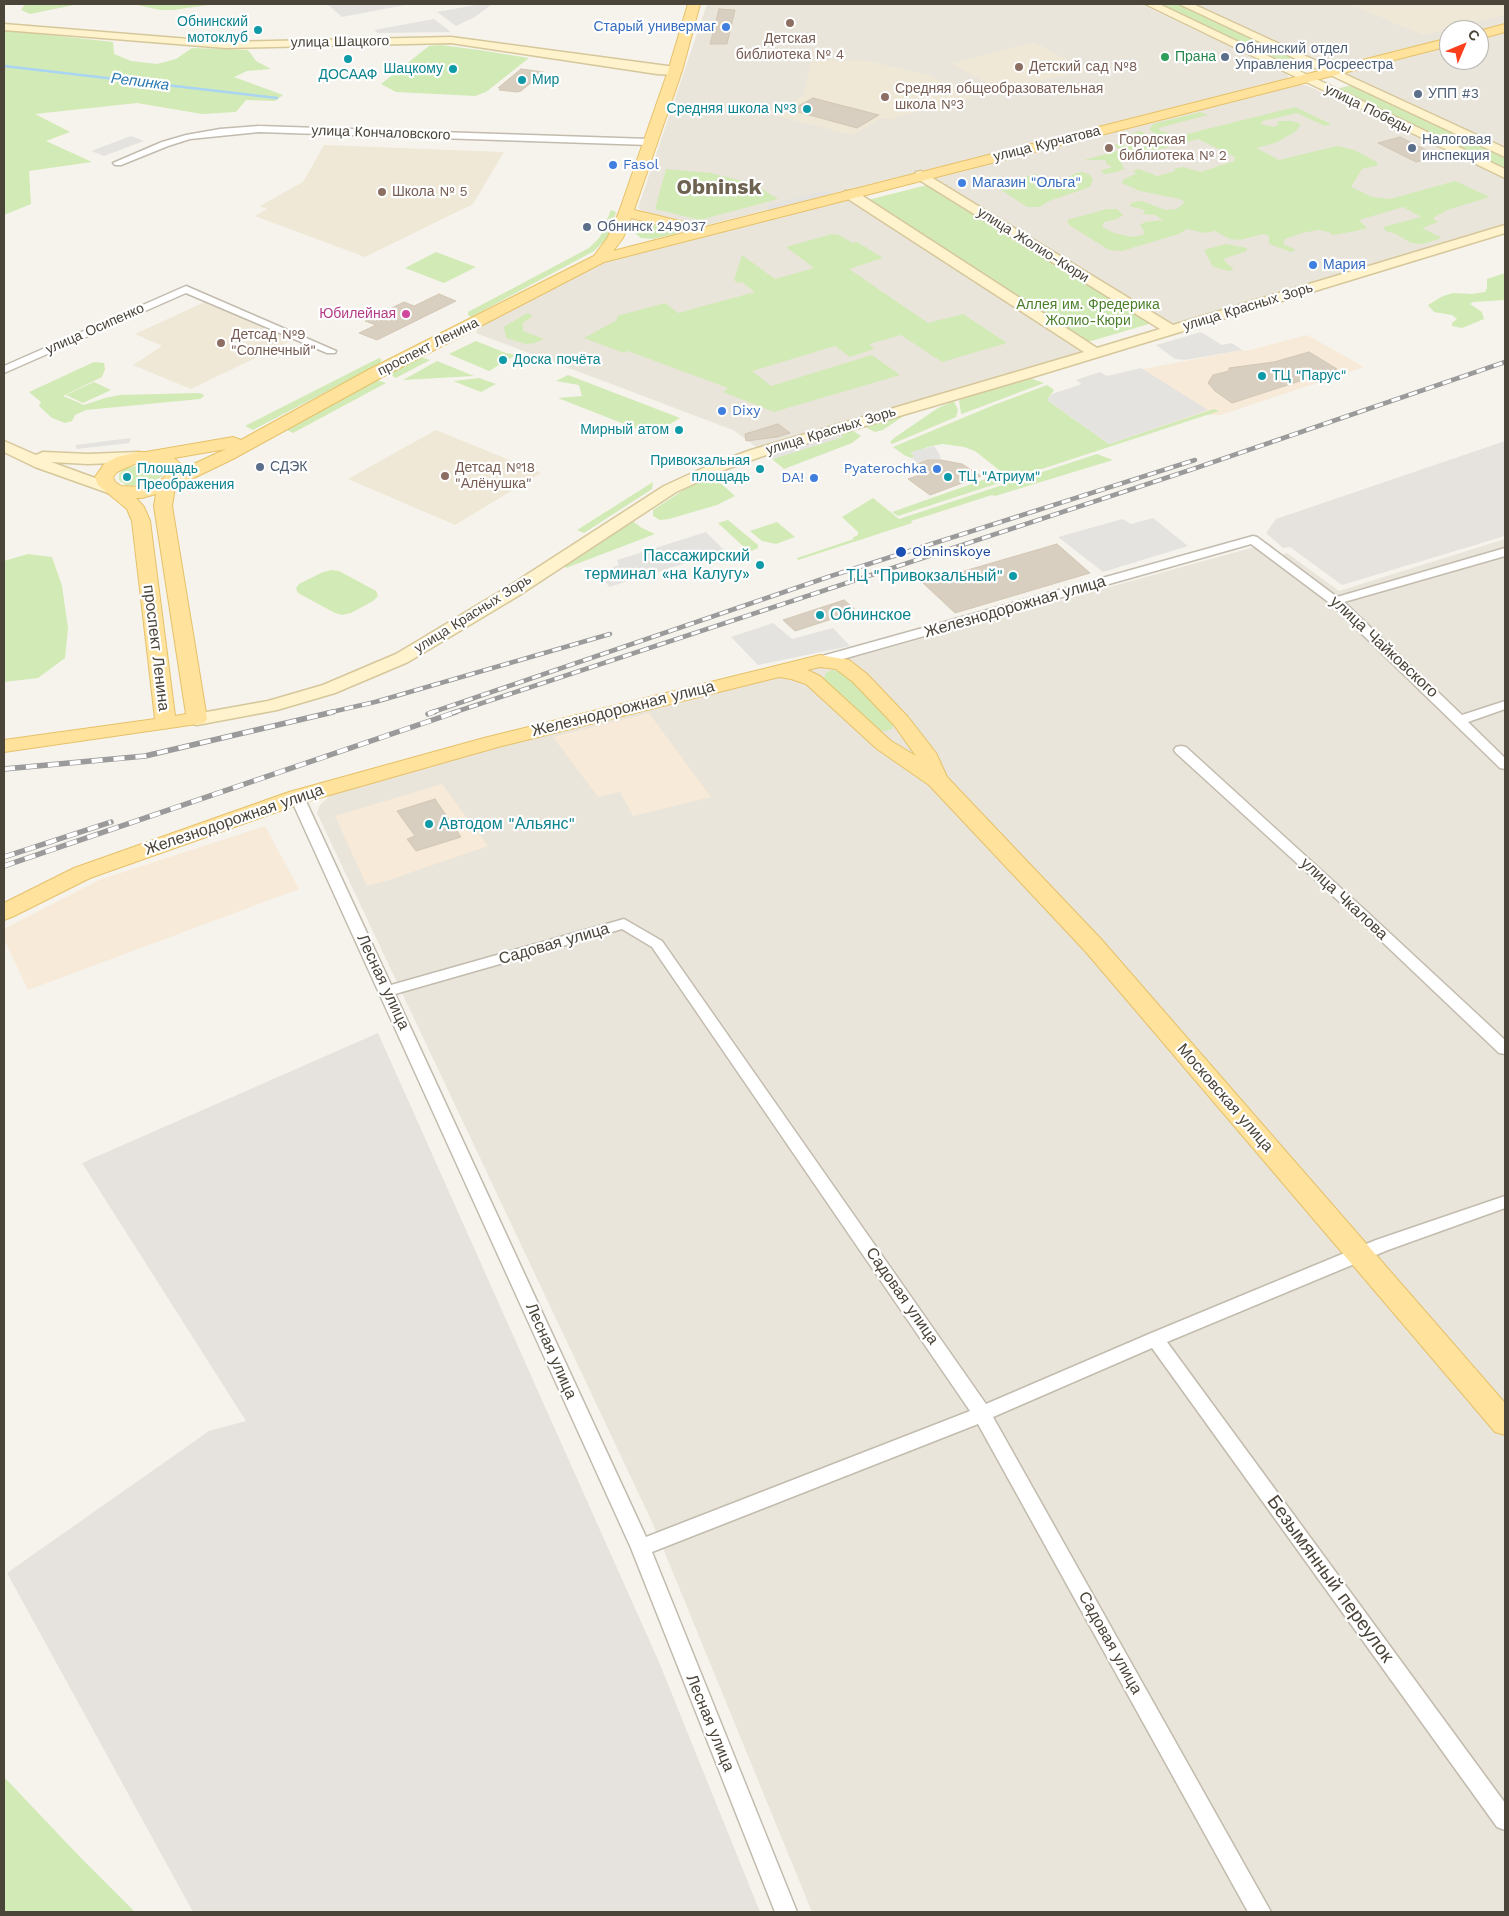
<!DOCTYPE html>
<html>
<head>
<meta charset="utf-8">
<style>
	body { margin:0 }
	#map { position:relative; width:1509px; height:1916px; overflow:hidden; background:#f6f3ec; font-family:"Work Sans",sans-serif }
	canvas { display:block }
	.frame { position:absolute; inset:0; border:5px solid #4b4439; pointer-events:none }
	.north { position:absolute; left:1439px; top:20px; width:50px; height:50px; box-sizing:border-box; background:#fff; border:1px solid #b7b4b0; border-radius:50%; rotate:45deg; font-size:14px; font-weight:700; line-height:20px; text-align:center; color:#4b4439 }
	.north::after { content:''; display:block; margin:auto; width:18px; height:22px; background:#fc3f1d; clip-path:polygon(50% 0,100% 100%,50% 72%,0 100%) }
</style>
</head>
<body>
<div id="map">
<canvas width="1509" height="1916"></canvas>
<div class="frame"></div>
<div class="north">С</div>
</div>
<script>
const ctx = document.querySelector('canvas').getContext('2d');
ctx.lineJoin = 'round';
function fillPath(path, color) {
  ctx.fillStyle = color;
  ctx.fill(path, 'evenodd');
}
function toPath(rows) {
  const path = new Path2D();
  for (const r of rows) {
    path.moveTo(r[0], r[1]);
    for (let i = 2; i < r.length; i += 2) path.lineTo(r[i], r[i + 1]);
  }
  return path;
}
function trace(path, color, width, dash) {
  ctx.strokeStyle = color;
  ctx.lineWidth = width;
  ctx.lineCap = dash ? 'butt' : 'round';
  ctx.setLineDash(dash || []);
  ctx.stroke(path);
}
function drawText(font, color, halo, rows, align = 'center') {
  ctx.font = font + ' "Work Sans",sans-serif';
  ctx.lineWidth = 4.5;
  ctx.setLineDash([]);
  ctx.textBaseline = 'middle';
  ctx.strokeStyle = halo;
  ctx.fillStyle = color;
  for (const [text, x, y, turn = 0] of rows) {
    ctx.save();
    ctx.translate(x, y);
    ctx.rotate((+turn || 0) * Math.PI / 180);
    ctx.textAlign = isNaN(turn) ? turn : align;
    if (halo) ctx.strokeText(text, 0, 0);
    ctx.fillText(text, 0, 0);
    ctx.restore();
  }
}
fillPath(toPath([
	[707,4,1140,4,1286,73,1289,77,1284,80,703,226,644,212,638,208],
	[1190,4,1505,4,1505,25,1479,31,1449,30,1449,39,1334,67,1319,64],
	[1505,32,1505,152,1346,77,1343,74,1449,46,1449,60,1479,60,1479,38],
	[1297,84,1308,86,1505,177,1505,226,1172,326,931,178],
	[849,199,1081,350,1079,353,1071,358,759,449,733,430,476,333,478,328,612,258],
	[1505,539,1505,1912,812,1912,653,1524,317,813,320,805,332,794,494,745,863,655,1269,543,1282,555,1287,553,1339,591]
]), '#eae5da');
fillPath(toPath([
	[1307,335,1364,367,1221,415,1198,415,1109,444,1052,394,1082,384,1076,380,1100,372,1107,376,1242,350,1246,351],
	[649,713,711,797,633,816,620,792,598,797,553,737],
	[442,784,488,846,386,881,367,886,335,816],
	[265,826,299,889,28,990,4,939,4,929,99,880]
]), '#f7ead8');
fillPath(toPath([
	[1505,441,1505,536,1342,585,1290,547,1283,548,1266,533,1276,519],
	[378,1033,659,1662,760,1912,193,1912,7,1573,209,1431,246,1421,82,1163]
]), '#e6e2dd');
fillPath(toPath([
	[1350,4,1505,4,1505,15,1423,35],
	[1034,42,1086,70,1000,90,952,64],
	[811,60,868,61,930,76,973,98,897,117,891,120,881,118,852,135,773,115,804,95],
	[324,145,504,152,473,204,365,257,255,216,267,209,260,206,303,182],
	[207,301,292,337,293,340,191,389,133,365,162,346,135,334],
	[436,430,524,466,541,473,455,525,348,479]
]), '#efe8d6');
fillPath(toPath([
	[25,4,79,4,30,14,21,10],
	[133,4,174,5,215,4,173,10,160,10],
	[1157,4,1179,4,1297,59,1283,63],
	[4,30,113,42,114,54,131,61,157,64,176,59,192,48,248,50,256,61,271,69,247,71,234,77,283,95,275,101,246,100,236,112,202,114,137,103,35,114,70,132,46,141,92,162,29,171,31,204,4,215],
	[441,45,479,50,529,58,486,92,475,96,396,92,381,84,429,46],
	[1352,85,1505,157,1505,169,1336,89],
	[1295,107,1331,124,1325,126,1297,113,1263,121,1261,124,1274,127,1278,125,1277,123,1279,121,1292,121,1301,124,1295,132,1275,143,1256,148,1279,160,1337,146,1354,150,1377,162,1378,165,1362,169,1351,187,1372,197,1390,199,1455,181,1490,197,1447,210,1433,218,1438,222,1422,228,1442,238,1423,244,1411,243,1396,234,1386,231,1383,227,1421,217,1403,207,1359,220,1367,228,1356,231,1333,235,1329,232,1318,230,1302,233,1285,239,1283,244,1296,250,1291,252,1269,244,1269,236,1264,234,1239,240,1230,239,1215,231,1205,233,1187,229,1179,234,1122,251,1109,250,1069,225,1067,221,1070,219,1107,209,1117,209,1123,215,1117,219,1104,222,1102,227,1114,233,1132,237,1143,235,1144,231,1140,225,1145,222,1163,220,1155,215,1143,214,1145,210,1129,206,1133,202,1142,201,1165,210,1177,209,1185,202,1180,199,1140,191,1122,183,1124,179,1136,174,1133,171,1139,169,1157,176,1176,171,1173,169,1183,167,1201,172,1234,161,1235,157,1198,139,1126,158,1121,162,1124,169,1116,172,1105,174,1100,171,1112,167,1106,163,1106,160,1084,160,1121,150,1114,145,1120,144,1141,147,1148,145,1148,143,1130,134,1140,131,1155,138,1158,135,1149,130,1153,124,1200,112,1208,115,1158,128,1161,131,1179,136],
	[666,169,711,173,754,184,778,199,700,220,655,209],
	[1083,172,1090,175,1093,180,1090,187,1049,201,1040,207,1027,207,995,186,1035,174,1040,176,1038,179,1040,182,1046,184,1054,184,1076,173],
	[927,185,1152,323,1088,342,868,200],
	[611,210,616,212,612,227,608,237,594,251,471,317,468,315,468,312,589,248,600,237],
	[642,220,681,230,683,232,653,239,641,238,631,230,635,223],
	[832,234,839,235,853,243,857,242,883,258,849,269,928,323,963,314,1007,343,942,362,901,335,869,344,874,349,850,357,835,346,752,371,771,386,872,355,900,375,774,412,723,392,728,388,628,351,624,353,584,338,617,320,617,316,665,303,678,313,755,292,742,282,738,283,734,280,742,255,775,279,814,268,786,247],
	[1226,244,1247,248,1247,251,1223,259,1234,270,1229,271,1213,267,1204,250],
	[436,252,476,267,444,283,405,268],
	[1505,273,1505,300,1473,302,1470,304,1482,312,1484,319,1462,328,1452,326,1452,323,1457,319,1452,315,1434,312,1428,305,1443,296,1453,293,1472,294,1485,292,1487,288,1487,279],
	[527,313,533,316,523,323,523,331,544,339,535,343,526,344,506,338,504,327],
	[476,341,506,353,516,355,489,371,449,354],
	[421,357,430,360,396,378,391,375,394,371],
	[379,358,382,360,379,364,253,430,245,426],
	[437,361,474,376,403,380],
	[94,362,104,363,105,369,102,377,63,396,84,405,105,398,120,395,197,393,203,394,204,396,200,399,86,410,75,415,72,421,65,423,52,418,39,406,41,402,29,392],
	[568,375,680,418,652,435,558,398,582,396,579,385,556,381],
	[479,378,496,384,481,392,453,381],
	[1030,378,1044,383,962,414,961,413,959,401,961,399],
	[377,380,386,383,293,433,285,429],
	[94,382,111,390,83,403,66,395],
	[1047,385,1054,390,1047,400,1109,444,1214,409,1219,411,898,516,892,512,1003,473,975,451,964,447,943,444,931,446,911,453,915,456,911,458,904,455,893,447,994,405],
	[954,401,958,410,956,417,892,444,890,442,894,438,938,408],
	[905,415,883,430,875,432,867,428,870,424],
	[847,431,853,431,861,436,852,443,784,469,772,459,842,437,841,434],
	[1097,454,1113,460,995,496,992,495,911,521,912,523,798,560,797,558,854,539,852,538,858,535,858,532,842,517,873,498,899,519],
	[143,464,161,468,163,472,162,476,151,484,138,486,126,485,119,480,119,474,124,469],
	[710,479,717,480,735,496,717,505,669,519,660,520,653,516,653,510,688,487],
	[653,482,652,489,584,533,577,530],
	[631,520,642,528,655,534,566,568,564,564],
	[728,520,758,545,758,548,740,556,745,551,745,548,718,523],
	[777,522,795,537,776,544,762,541,750,531],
	[28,554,52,557,62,586,68,628,65,658,38,678,4,682,4,561],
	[332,570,339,571,376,591,378,596,373,601,351,613,342,615,335,613,298,593,296,588,299,584,323,572],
	[832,670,843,672,893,724,892,729,886,731,877,730,824,679,826,673],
	[4,1777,81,1858,135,1912,4,1912]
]), '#d2eab5');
fillPath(toPath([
	[334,4,410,4,342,17,328,5],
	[481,4,492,4,475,17,456,26,437,12],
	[434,19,451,32,378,33,374,30],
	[131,136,144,141,104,156,91,151],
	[826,190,832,194,768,211,768,205],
	[1201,332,1222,345,1232,343,1242,350,1185,360,1175,359,1156,345],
	[1141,368,1208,410,1109,444,1047,400,1052,394,1082,384,1076,380,1100,372,1107,376],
	[837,433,843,437,772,459,766,455],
	[130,438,130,443,76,449,76,445],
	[934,446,939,453,941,459,919,464,911,458,914,456,911,452],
	[1153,518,1188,546,1103,572,1058,537,1123,519,1131,524],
	[706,532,725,551,609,587,600,572,619,565,617,560],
	[773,623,792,639,833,628,850,646,758,665,731,637]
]), '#e5e3e0');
trace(toPath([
	[4,66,277,98]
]), '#a9d4f2', 2.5);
const building = toPath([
	[719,9,735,10,727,44,710,44,719,9],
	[521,69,544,72,521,91,517,92,499,90,501,88,498,88,521,69],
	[813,98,836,104,879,115,857,128,791,110,813,98],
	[1400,137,1438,156,1416,162,1378,143,1400,137],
	[439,294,456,301,377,340,359,333,376,325,365,321,404,302,414,306,439,294],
	[1309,352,1337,369,1232,403,1215,391,1208,383,1213,375,1229,371,1229,368,1274,362,1309,352],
	[778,424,790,433,777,437,746,441,745,434,778,424],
	[928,460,941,460,962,464,981,476,930,495,908,479,927,472,917,464,928,460],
	[1057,544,1090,573,955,613,923,583,1057,544],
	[844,600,857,611,795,631,783,620,844,600],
	[435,799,461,837,416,851,407,839,415,836,397,811,435,799]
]);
fillPath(building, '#d8cfc1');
trace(building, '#d3c7b4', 1);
const street = toPath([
	[259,126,649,139,653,142,649,145,259,132,190,139,168,146,121,165,115,165,113,163,162,142,186,135,220,129,259,126],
	[186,286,336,351,335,353,327,353,186,293,4,373,4,366,186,286],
	[1253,536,1257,537,1337,597,1505,548,1505,556,1344,602,1462,715,1505,701,1505,709,1468,722,1505,758,1505,769,1500,768,1331,604,1251,544,825,664,820,665,814,661,815,658,1253,536],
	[1181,746,1186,747,1366,911,1505,1040,1505,1054,1499,1053,1356,917,1176,753,1174,750,1176,747,1181,746],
	[297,793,304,797,391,985,624,919,662,941,986,1404,1149,1334,1376,1240,1505,1196,1505,1208,1388,1250,1167,1342,1505,1803,1505,1830,1497,1827,1152,1348,993,1417,1271,1912,1248,1912,978,1424,652,1552,797,1912,775,1912,631,1548,290,797,297,793],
	[622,929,652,947,970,1411,646,1537,395,994,622,929]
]);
const secondary = toPath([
	[1145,4,1159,4,1505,169,1505,178,1145,4],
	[1179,4,1193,4,1505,148,1505,157,1179,4],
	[4,24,226,42,451,37,675,67,681,71,675,75,657,74,451,43,226,48,4,30,4,24],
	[921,171,1173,325,1505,225,1505,233,1039,375,763,456,724,470,676,492,518,596,408,662,335,693,277,710,197,725,190,723,188,719,190,715,268,701,323,685,396,654,506,588,664,486,712,464,751,450,1084,352,845,197,843,194,845,191,855,191,1097,348,1160,329,916,178,915,175,916,172,921,171],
	[4,441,36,455,43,452,88,454,139,452,145,454,147,457,145,460,139,462,88,464,51,462,117,486,119,489,117,492,111,494,35,467,4,452,4,441]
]);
const primary = toPath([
	[688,4,700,4,682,71,634,210,705,227,1449,38,1449,46,604,262,382,377,233,459,175,487,172,506,207,719,204,723,4,752,4,740,155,719,132,521,127,509,98,485,95,477,104,464,117,457,139,452,146,452,233,437,241,440,370,369,594,256,608,237,619,212,668,71,688,4],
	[631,218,687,232,613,251,623,238,631,218],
	[226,449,185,468,174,458,226,449],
	[139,462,164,466,168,470,166,475,160,481,141,487,121,486,115,482,113,477,117,472,139,462],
	[156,494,154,506,186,714,175,716,150,521,144,507,136,498,142,498,156,494],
	[1505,24,1505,32,1479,39,1479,31,1505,24],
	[820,655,849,660,867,674,908,717,936,753,947,777,1101,939,1505,1403,1505,1435,1495,1432,1085,951,929,785,877,749,806,684,791,679,779,677,498,747,305,802,90,878,12,917,4,920,4,903,74,868,289,792,484,738,820,655],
	[820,667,836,669,853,682,894,725,916,756,891,741,820,676,807,670,820,667]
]);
trace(street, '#c2bbae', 3);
trace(secondary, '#d6c79b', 3);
trace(primary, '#e6c16a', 2);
fillPath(street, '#fff');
fillPath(secondary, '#fff3cd');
fillPath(primary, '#ffe39c');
const railFar1 = toPath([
	[327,713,375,702,610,634],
	[430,713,831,576,1195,460],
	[452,713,1193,469,1505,362]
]);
const rail = toPath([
	[428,714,434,712],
	[4,769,145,756,333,712],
	[4,857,111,822],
	[4,866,456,712]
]);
trace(railFar1, '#9a9a9a', 4.5);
trace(rail, '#9a9a9a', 5.5);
trace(railFar1, '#fff', 3, [9]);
trace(rail, '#fff', 4, [11]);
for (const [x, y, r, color] of [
	[790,23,5,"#8d6e63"],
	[726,27,5,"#3f7fe0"],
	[258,30,5,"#0f9aa8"],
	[1165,57,5,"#2e9e5b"],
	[1225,57,5,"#5c6f8a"],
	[348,59,5,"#0f9aa8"],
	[1019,67,5,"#8d6e63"],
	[453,69,5,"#0f9aa8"],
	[522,80,5,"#0f9aa8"],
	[1418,94,5,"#5c6f8a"],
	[885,97,5,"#8d6e63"],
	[807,109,5,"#0f9aa8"],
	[1109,148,5,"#8d6e63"],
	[1412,148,5,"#5c6f8a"],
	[613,165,5,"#3f7fe0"],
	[962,183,5,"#3f7fe0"],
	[382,192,5,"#8d6e63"],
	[587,227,5,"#5c6f8a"],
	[1313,265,5,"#3f7fe0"],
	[406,314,5,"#d1479c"],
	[221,343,5,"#8d6e63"],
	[503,360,5,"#0f9aa8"],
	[1262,376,5,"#0f9aa8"],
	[722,411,5,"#3f7fe0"],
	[679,430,5,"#0f9aa8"],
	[260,467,5,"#5c6f8a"],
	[760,469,5,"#0f9aa8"],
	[937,469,5,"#3f7fe0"],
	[445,476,5,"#8d6e63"],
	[127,477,5,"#0f9aa8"],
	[948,477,5,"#0f9aa8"],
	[814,478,5,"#3f7fe0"],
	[901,552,6,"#1a4fb4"],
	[760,565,5,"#0f9aa8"],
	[1013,576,5,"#0f9aa8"],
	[820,615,5,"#0f9aa8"],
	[429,824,5,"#0f9aa8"]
]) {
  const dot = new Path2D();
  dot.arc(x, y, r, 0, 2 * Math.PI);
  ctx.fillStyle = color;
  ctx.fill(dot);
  trace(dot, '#fff', 2);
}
drawText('14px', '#0d838f', '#fff', [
	["Обнинский",248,22],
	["мотоклуб",248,38],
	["Шацкому",443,69],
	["ДОСААФ",348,75,"center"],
	["Мир",532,80,"left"],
	["Средняя школа №3",797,109],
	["Доска почёта",513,360,"left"],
	["ТЦ \"Парус\"",1272,376,"left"],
	["Мирный атом",669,430],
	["Привокзальная",750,461],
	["площадь",750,477],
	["Площадь",137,469,"left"],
	["Преображения",137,485,"left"],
	["ТЦ \"Атриум\"",958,477,"left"]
], 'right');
drawText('14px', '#366cbe', '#fff', [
	["Старый универмаг",716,27,"right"],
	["Fasol",623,165],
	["Магазин \"Ольга\"",972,183],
	["Мария",1323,265],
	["Dixy",732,411],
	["Pyaterochka",927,469,"right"],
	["DA!",804,478,"right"]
], 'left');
drawText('14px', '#785e54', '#fff', [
	["Детская",790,39,"center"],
	["библиотека № 4",790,55,"center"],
	["Детский сад №8",1029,67],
	["Средняя общеобразовательная",895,89],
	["школа №3",895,105],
	["Городская",1119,140],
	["библиотека № 2",1119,156],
	["Школа № 5",392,192],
	["Детсад №9",231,335],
	["\"Солнечный\"",231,351],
	["Детсад №18",455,468],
	["\"Алёнушка\"",455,484]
], 'left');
drawText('14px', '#4b4439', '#fff', [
	["улица Шацкого",340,42,-1],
	["улица Победы",1368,109,26],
	["улица Кончаловского",381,133,2],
	["улица Курчатова",1047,144,-14],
	["улица Жолио-Кюри",1033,245,32],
	["улица Красных Зорь",1248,307,-17],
	["улица Осипенко",95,329,-24],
	["проспект Ленина",428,347,-27],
	["улица Красных Зорь",831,431,-17],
	["улица Красных Зорь",473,614,-32]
]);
drawText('14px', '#4e5e75', '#fff', [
	["Обнинский отдел",1235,49],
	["Управления Росреестра",1235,65],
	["УПП #3",1428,94],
	["Налоговая",1422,140],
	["инспекция",1422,156],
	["Обнинск 249037",597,227],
	["СДЭК",270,467]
], 'left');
drawText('14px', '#27864d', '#fff', [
	["Прана",1175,57]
], 'left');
drawText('14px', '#4a7f2a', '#fff', [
	["Аллея им. Фредерика",1088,305],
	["Жолио-Кюри",1088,321]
]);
drawText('14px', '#b23c85', '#fff', [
	["Юбилейная",396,314]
], 'right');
drawText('14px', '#164399', '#fff', [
	["Obninskoye",912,552]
], 'left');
drawText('italic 15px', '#2e7ab2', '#fff', [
	["Репинка",140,82,7]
]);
drawText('16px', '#0d838f', '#fff', [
	["Пассажирский",750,556],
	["терминал «на Калугу»",750,574],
	["ТЦ \"Привокзальный\"",1003,576],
	["Обнинское",830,615,"left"],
	["Автодом \"Альянс\"",439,824,"left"]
], 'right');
drawText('16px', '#4b4439', '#fff', [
	["Железнодорожная улица",1015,607,-16],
	["улица Чайковского",1384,647,43],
	["проспект Ленина",156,648,83],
	["Железнодорожная улица",623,709,-14],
	["Железнодорожная улица",234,820,-19],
	["улица Чкалова",1344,899,43],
	["Садовая улица",554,944,-16],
	["Лесная улица",383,982,65],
	["Московская улица",1225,1098,49],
	["Садовая улица",902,1296,55],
	["Лесная улица",551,1351,66],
	["Садовая улица",1110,1643,61],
	["Лесная улица",710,1723,68]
]);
drawText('19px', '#4b4439', '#fff', [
	["Безымянный переулок",1330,1579,54]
]);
drawText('bold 21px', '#6e6250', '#fff', [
	["Obninsk",719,188]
]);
</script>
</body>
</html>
